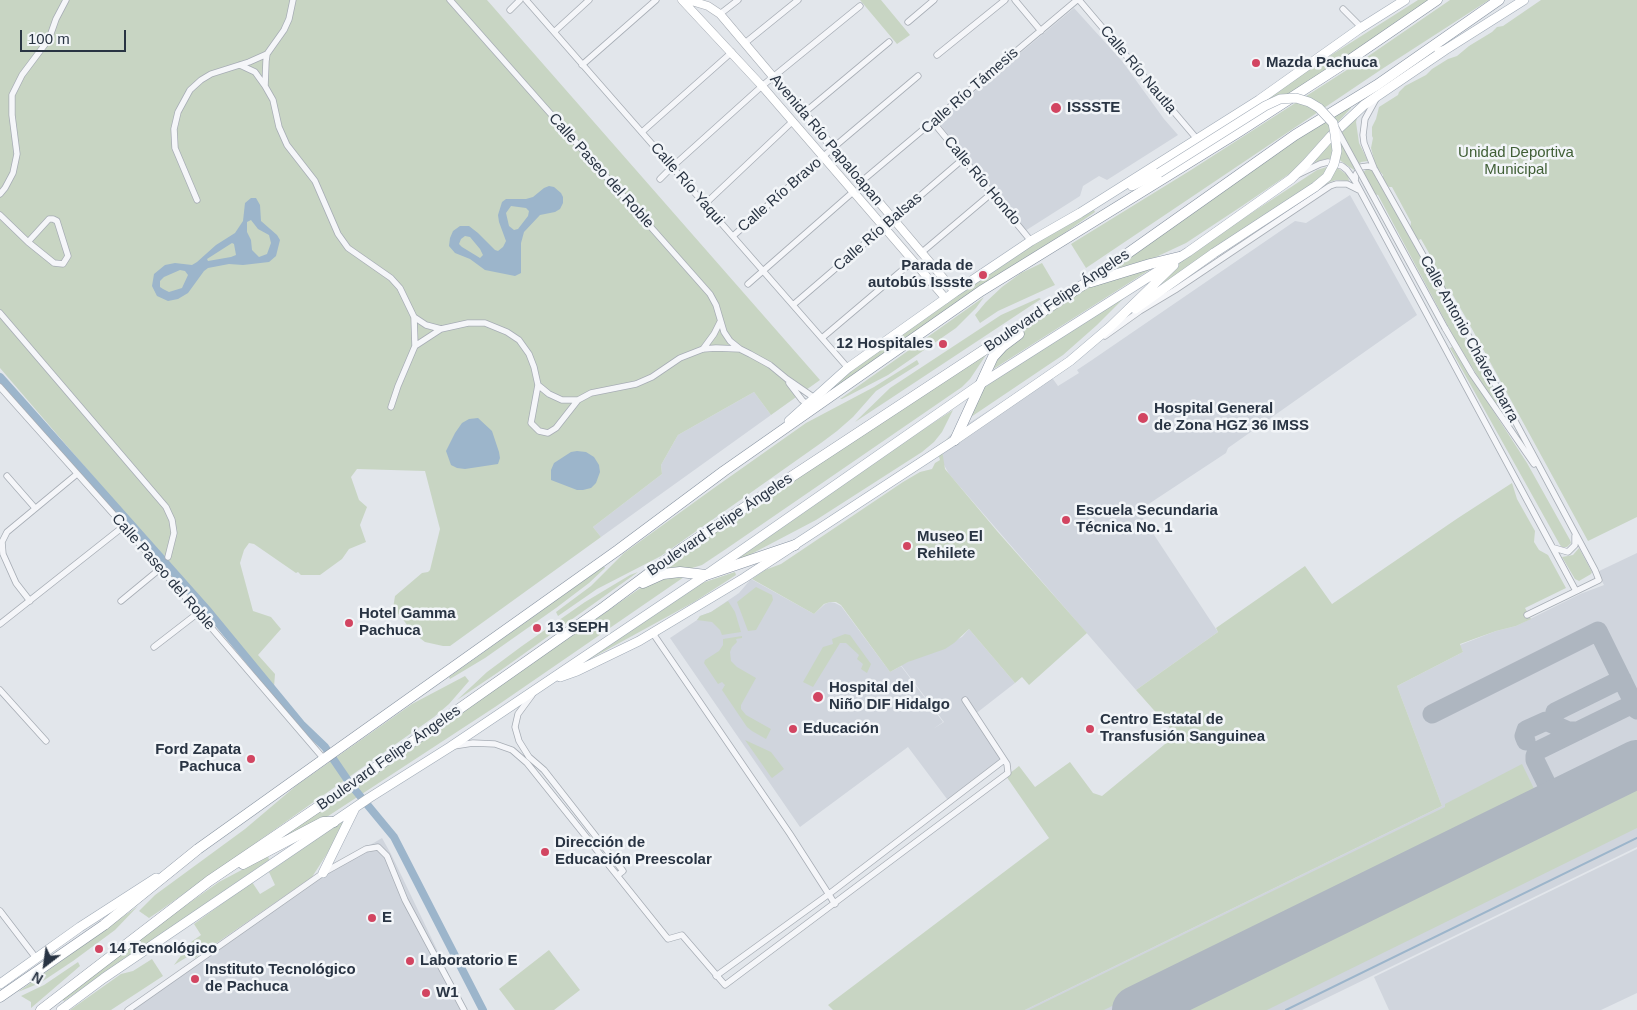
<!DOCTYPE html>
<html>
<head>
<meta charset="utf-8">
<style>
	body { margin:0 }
	#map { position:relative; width:1637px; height:1010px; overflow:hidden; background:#e2e6eb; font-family:Arial,sans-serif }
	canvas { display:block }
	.north { position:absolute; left:20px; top:940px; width:50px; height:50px; -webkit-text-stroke:4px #f2f5f8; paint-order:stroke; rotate:210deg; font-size:14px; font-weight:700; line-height:20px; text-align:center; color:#293443 }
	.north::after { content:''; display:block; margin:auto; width:18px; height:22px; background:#293443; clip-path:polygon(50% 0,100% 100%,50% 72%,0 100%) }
	.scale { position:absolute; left:20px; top:30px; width:106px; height:22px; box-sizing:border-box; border:2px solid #293443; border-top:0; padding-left:6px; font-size:15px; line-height:18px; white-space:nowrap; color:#293443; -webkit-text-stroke:4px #f2f5f8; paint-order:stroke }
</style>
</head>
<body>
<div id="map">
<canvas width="1637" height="1010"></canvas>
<div class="north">N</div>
<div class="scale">100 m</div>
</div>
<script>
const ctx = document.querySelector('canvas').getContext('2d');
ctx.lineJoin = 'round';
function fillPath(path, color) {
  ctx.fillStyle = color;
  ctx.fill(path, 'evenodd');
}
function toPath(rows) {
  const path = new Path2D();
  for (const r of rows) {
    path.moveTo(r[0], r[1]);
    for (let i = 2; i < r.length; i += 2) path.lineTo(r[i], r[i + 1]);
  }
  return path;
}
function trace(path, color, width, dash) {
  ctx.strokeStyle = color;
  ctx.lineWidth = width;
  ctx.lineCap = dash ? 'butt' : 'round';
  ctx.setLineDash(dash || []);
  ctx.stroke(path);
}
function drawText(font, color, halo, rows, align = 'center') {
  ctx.font = font + ' Arial,sans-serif';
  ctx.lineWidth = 5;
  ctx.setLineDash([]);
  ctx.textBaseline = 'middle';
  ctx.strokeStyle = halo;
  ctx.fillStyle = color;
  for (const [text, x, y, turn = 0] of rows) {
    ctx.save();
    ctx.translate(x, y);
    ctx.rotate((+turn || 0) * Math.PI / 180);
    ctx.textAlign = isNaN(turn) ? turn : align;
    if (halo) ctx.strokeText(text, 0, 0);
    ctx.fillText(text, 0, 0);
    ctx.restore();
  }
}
fillPath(toPath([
	[1074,8,1122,61,1164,119,1178,135,1107,180,1099,176,1083,186,1080,196,1025,231,938,122],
	[1350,195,1417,315,1228,448,1226,453,1141,509,1139,507,1137,509,1218,632,1136,690,949,474,943,463,942,450,949,436,1048,372,1058,386,1079,373,1077,370,1092,360,1295,221,1306,223],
	[754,392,771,415,601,537,593,527,662,474,661,465,678,435],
	[1637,553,1637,847,1302,1010,1025,1010,1442,806,1397,686,1463,652,1460,645,1496,631,1516,626,1580,594,1604,585,1597,572],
	[751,579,814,614,825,604,830,602,835,603,841,606,890,672,901,666,943,722,933,729,944,722,901,665,962,637,969,629,1015,683,974,715,1005,760,950,803,908,747,800,827,670,638,697,620,700,616,711,612,739,593],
	[382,838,391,854,466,1010,128,1010,323,873],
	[1637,849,1637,993,1601,1010,1389,1010,1374,977]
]), '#d0d5dd');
fillPath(toPath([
	[0,0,487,0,820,380,771,415,754,392,678,435,661,465,662,474,593,527,601,537,450,646,443,646,425,642,412,632,402,618,393,608,395,596,422,573,428,572,430,570,440,529,425,471,357,469,351,477,359,500,367,507,360,525,366,542,349,549,342,559,320,575,301,575,298,572,296,573,254,544,249,543,244,550,240,563,253,611,271,617,281,629,258,655,275,674,274,687,0,368],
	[860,0,881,0,910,35,897,44],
	[1418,0,1431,0,1338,64,1268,106,1262,99],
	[1450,0,1489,0,1382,69,1086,268,1071,244,1191,170,1367,57],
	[1541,0,1637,0,1637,517,1588,541,1466,318,1450,290,1445,288,1432,267,1429,253,1421,239,1419,240,1413,237,1410,229,1411,222,1392,187,1389,187,1383,180,1383,175,1376,167,1371,148,1373,138,1372,136,1372,127,1376,119,1379,107,1398,95,1399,92,1405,86,1426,75,1432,69,1448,59,1457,56,1469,46,1492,32,1497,27,1503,26],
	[1349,105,1351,108,1292,172,1242,206,1186,243,1156,257,1101,273,1196,207],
	[1358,115,1356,122,1359,143,1368,161,1361,162,1354,170,1338,159,1325,159,1313,163,1319,154],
	[1330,166,1336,167,1342,171,1348,176,1349,181,1336,180,1330,182,1274,219,1265,216,1143,297,1186,256,1317,170],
	[1367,169,1373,170,1375,174,1500,402,1495,404,1457,343,1378,195,1370,193,1362,173],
	[1094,210,1095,212,1063,234,977,288,819,399,850,369,1001,263],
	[1042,263,1055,285,998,311,980,323,975,315,986,302,1002,287,1021,273],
	[1154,267,984,375,1004,343,1066,300,1087,287],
	[1135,287,1097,325,1063,355,965,421,970,399,1002,374],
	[984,297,976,308,956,328,888,375,842,399,840,399],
	[1039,298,1041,299,855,422,890,388,1001,315],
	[1452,347,1527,463,1570,540,1571,543,1567,547,1562,547,1560,545,1450,348],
	[990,349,970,379,962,387,726,549,702,565,689,569,656,573,674,559],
	[917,360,919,364,876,391,853,417,837,431,821,443,661,556,597,589,558,616,556,612,591,586,624,553,714,488,806,423,874,387],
	[953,410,942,432,934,442,922,452,816,520,738,561,736,557,879,458],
	[949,436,942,450,945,469,997,531,1087,633,1029,685,1022,677,1015,683,969,629,954,643,945,649,908,662,890,672,841,605,836,602,830,602,824,604,814,614,752,579,765,570,781,564,903,482,920,472,932,469,935,463,940,460,938,453],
	[1512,483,1517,499,1535,531,1534,542,1539,550,1548,555,1566,588,1525,608,1531,619,1516,626,1496,631,1460,644,1463,652,1397,686,1442,806,1025,1010,833,1010,828,1005,1049,838,1006,776,1014,770,1019,766,1035,787,1070,762,1093,793,1102,796,1176,735,1136,690,1218,632,1216,628,1305,566,1332,604,1458,518],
	[1579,548,1592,572,1591,574,1579,581,1575,579,1562,557,1573,555],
	[604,566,605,568,589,583,556,608,485,658,450,679,449,677],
	[638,572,497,673,457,700,487,672,522,646,585,602,630,575],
	[735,572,736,575,694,602,581,664,579,662,699,584],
	[671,577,684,577,495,707,316,824,271,845,639,589,649,584],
	[756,587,772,595,773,600,756,630,748,631,737,602],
	[728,601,735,612,741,632,722,635,720,630,712,622,697,620,700,616,711,612],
	[845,634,850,635,871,664,867,673,861,669,863,664,857,659,859,655,846,643,840,643,813,687,803,682,823,647,833,644,832,639],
	[742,636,742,638,736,639,737,642,732,647,730,652,731,661,737,667,756,678,741,705,741,709,746,715,771,729,766,739,752,731,747,727,722,690,725,685,722,682,718,684,704,663,705,660,719,651,723,645,723,639],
	[465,676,469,681,449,704,434,717,158,912,149,918,139,911,155,895,245,829,297,785,412,704],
	[745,740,771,752,784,769,772,778,771,777],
	[1522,764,1538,797,1104,1010,1029,1010,1445,807,1445,804],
	[1637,780,1637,828,1267,1010,1168,1010],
	[349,816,350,818,312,877,195,958,192,954,174,965,191,942,201,935,194,924,252,882,260,894,275,885,269,872],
	[268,856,269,860,64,1001,61,998,128,946,219,882],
	[138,906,115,930,73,961,40,983,18,992],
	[549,950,580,990,554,1010,515,1010,499,989],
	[152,959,163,976,111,1010,70,1010,121,974,133,971],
	[78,962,80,966,31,1008,31,1002,21,996,44,985]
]), '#c8d5c3');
fillPath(toPath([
	[549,186,554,187,561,193,563,197,563,203,560,209,555,212,540,215,524,232,521,243,521,273,515,276,485,270,470,259,455,253,449,246,450,238,453,231,460,226,469,226,478,233,495,250,498,251,503,247,506,241,499,222,498,215,502,202,506,199,526,199,533,197,544,188],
	[511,206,526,208,529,211,528,216,518,229,514,230,509,226,506,213],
	[465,236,470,237,480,249,483,255,480,258,462,247,459,244,461,239],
	[251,198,256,198,260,205,261,221,277,235,280,240,276,256,269,262,243,265,229,264,208,268,204,271,188,293,178,299,168,301,157,296,152,286,154,274,165,265,175,263,192,265,197,262,216,245,235,233,243,221,245,203],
	[251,220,258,229,269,235,271,243,267,254,259,257,252,250,251,240,247,232,247,222],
	[232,243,234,244,236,255,231,257,208,261,207,259],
	[180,270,185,271,188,275,182,288,169,292,163,289,160,287,160,281,164,277],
	[478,418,492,431,499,452,500,458,498,464,465,469,457,468,451,465,446,451,455,433,462,423,469,419],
	[577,451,586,452,594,457,599,465,600,472,596,483,591,488,583,490,577,490,551,480,551,470,554,463,571,452]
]), '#9cb5cb');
trace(toPath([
	[1286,1010,1637,838]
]), '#9cb5cb', 2);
trace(toPath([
	[0,377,209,612,302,725,325,747,351,785,394,837,483,1010]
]), '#9cb5cb', 8);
trace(toPath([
	[1555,712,1622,679],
	[1432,714,1598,631,1637,710],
	[1526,741,1524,736,1526,730,1546,721,1568,731,1578,731],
	[1555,801,1535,760,1535,756,1537,751,1637,702]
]), '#aeb6c0', 19);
trace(toPath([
	[1136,1010,1637,764]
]), '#aeb6c0', 48);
const street = toPath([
	[293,0,289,19,284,30,267,54,266,61,265,86,273,100,279,127,287,145,315,181,338,234,348,248,391,278,400,288,414,317,426,325,441,329,468,323,485,323,507,332,519,340,529,354,534,367,538,385,549,394,562,400,578,400,591,393,636,384,652,377,680,358,703,349,716,348,740,349,750,354,770,365,787,379,816,399],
	[450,0,710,294,716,305,724,332,730,341,740,349],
	[526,0,848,368],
	[1015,0,1041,31],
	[1079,0,1197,139],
	[1343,9,1361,27,1359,29],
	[510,10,520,0],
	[720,14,738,0],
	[908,22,934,0],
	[554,32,589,0],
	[745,43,798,0],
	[937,55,1005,0],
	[240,65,255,72,265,86],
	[582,65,656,0],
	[1376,99,1365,119,1363,135,1364,143,1374,168,1486,367,1595,570,1599,580,1527,615],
	[804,113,889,42],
	[933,122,1031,241],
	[642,132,732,52],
	[1299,174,1320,164,1328,162,1342,166,1347,170,1355,181,1576,591],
	[660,179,672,167,762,86,860,6],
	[862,181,1077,0],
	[1355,181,1356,174,1361,167,1368,166,1374,168],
	[0,194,5,188,13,173,17,154,12,115,12,95,22,75,49,39,56,19,66,0],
	[197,200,175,148,174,129,178,112,190,90,201,80,211,74,249,62,267,54],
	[705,204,793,121],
	[0,215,28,242,54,263,63,264,68,256,57,221,53,219,49,219,28,242],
	[733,236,834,147,918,76],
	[921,253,992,193],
	[748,284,853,192],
	[793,305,963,159],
	[0,313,166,507,172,520,174,533,168,557],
	[1445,328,1472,374,1534,464],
	[1105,336,1140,311,1175,290,1330,186,1336,184,1347,184,1359,190],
	[822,338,913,261],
	[415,346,441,329],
	[703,349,714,334,720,322],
	[789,383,802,400,809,406],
	[538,385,531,423,539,431,548,433,556,428,578,400],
	[0,387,124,526,324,759],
	[391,407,398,386,415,346,414,317],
	[7,476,35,508],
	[1554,548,1568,552,1575,545,1575,536],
	[30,601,16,583,3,554,2,542,7,532,77,474],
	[121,601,161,568],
	[0,624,124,526],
	[652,632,790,834,835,904],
	[154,647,198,613],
	[0,690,46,741],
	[532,695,518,714,515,727,519,741,529,757,544,770,623,871,618,875],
	[454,746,473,743,495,744,512,750,527,763,668,939,682,935,725,985,1008,773,1007,764,965,700],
	[0,911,36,958],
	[716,976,829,894,1004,760],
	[128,1010,323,873,366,849,378,847,387,856,405,900,464,1010]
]);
const secondary = toPath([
	[682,0,762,86,946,299],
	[688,0,708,6,720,14,955,292]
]);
const primary = toPath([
	[1439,52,1445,50,1524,0],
	[1132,186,1159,173],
	[1135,309,1214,253],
	[789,421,848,368,955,292,1031,241,1080,213,1259,100,1359,29,1405,0],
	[560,677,577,671,639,641,744,578,955,440,1070,361,1110,327,1174,265],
	[323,873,355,808],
	[0,984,80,927,156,878],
	[61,1010,104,978,369,798,450,747,706,575,979,385,1188,252,1291,179,1306,164,1331,136,1364,105,1445,50]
]);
const highway = toPath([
	[1091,282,1150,264,1179,257],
	[955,440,993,357,1003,346,1019,334],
	[643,583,663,574,680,572,706,575,795,545],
	[243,864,323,822,334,822],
	[0,997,104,925,198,849,324,759,618,550,724,471,981,291,1240,131,1351,59,1437,0],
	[41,1010,209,881,358,780,604,607,683,548,1083,285,1295,135,1377,85,1499,0]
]);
trace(street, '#a7adb5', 7);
trace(secondary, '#a7adb5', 9);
trace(primary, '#a1abb7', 10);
trace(highway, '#8994a2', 11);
trace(street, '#f5f6f9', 5.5);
trace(secondary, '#fff', 8);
trace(primary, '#fff', 9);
trace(highway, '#fff', 10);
const streetBridge = toPath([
	[1336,128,1445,328]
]);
const primaryBridge = toPath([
	[1159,173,1265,106,1280,99,1296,98,1309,102,1319,108,1333,123,1335,134,1337,151,1334,164,1327,177,1315,187,1214,253]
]);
trace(streetBridge, '#a7adb5', 7, []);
trace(primaryBridge, '#a1abb7', 10, []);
trace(streetBridge, '#f5f6f9', 5.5);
trace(primaryBridge, '#fff', 9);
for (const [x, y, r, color] of [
	[1256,63,5,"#d24561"],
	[1056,108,6,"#d24561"],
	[983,275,5,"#d24561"],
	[943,344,5,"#d24561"],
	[1143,418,6,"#d24561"],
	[1066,520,5,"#d24561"],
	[907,546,5,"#d24561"],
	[349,623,5,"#d24561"],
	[537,628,5,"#d24561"],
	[818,697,6,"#d24561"],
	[793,729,5,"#d24561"],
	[1090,729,5,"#d24561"],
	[251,759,5,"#d24561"],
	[545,852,5,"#d24561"],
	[372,918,5,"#d24561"],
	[99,949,5,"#d24561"],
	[410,961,5,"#d24561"],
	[195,979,5,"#d24561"],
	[426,993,5,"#d24561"]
]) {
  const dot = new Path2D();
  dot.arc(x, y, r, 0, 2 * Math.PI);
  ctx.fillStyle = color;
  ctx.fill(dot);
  trace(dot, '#f2f5f8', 2);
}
drawText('bold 15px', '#293443', '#f2f5f8', [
	["Mazda Pachuca",1266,63],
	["ISSSTE",1067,108],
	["Parada de",973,266,"right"],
	["autobús Issste",973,283,"right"],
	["12 Hospitales",933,344,"right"],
	["Hospital General",1154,409],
	["de Zona HGZ 36 IMSS",1154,426],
	["Escuela Secundaria",1076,511],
	["Técnica No. 1",1076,528],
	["Museo El",917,537],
	["Rehilete",917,554],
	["Hotel Gamma",359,614],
	["Pachuca",359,631],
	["13 SEPH",547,628],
	["Hospital del",829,688],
	["Niño DIF Hidalgo",829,705],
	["Centro Estatal de",1100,720],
	["Transfusión Sanguinea",1100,737],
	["Educación",803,729],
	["Ford Zapata",241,750,"right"],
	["Pachuca",241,767,"right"],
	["Dirección de",555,843],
	["Educación Preescolar",555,860],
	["E",382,918],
	["14 Tecnológico",109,949],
	["Laboratorio E",420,961],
	["Instituto Tecnológico",205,970],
	["de Pachuca",205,987],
	["W1",436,993]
], 'left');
drawText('15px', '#293443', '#f2f5f8', [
	["Calle Río Nautla",1138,70,50],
	["Calle Río Támesis",970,91,-41],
	["Avenida Río Papaloapan",826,140,50],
	["Calle Paseo del Roble",601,171,48],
	["Calle Río Hondo",982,181,50],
	["Calle Río Yaqui",687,184,49],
	["Calle Río Bravo",780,195,-41],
	["Calle Río Balsas",878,232,-41],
	["Boulevard Felipe Ángeles",1057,301,-34],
	["Calle Antonio Chávez Ibarra",1469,339,61],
	["Boulevard Felipe Ángeles",720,525,-34],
	["Calle Paseo del Roble",163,572,49],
	["Boulevard Felipe Ángeles",389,758,-35]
]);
drawText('15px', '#405f36', '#f2f5f8', [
	["Unidad Deportiva",1516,153],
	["Municipal",1516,170]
]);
</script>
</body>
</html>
